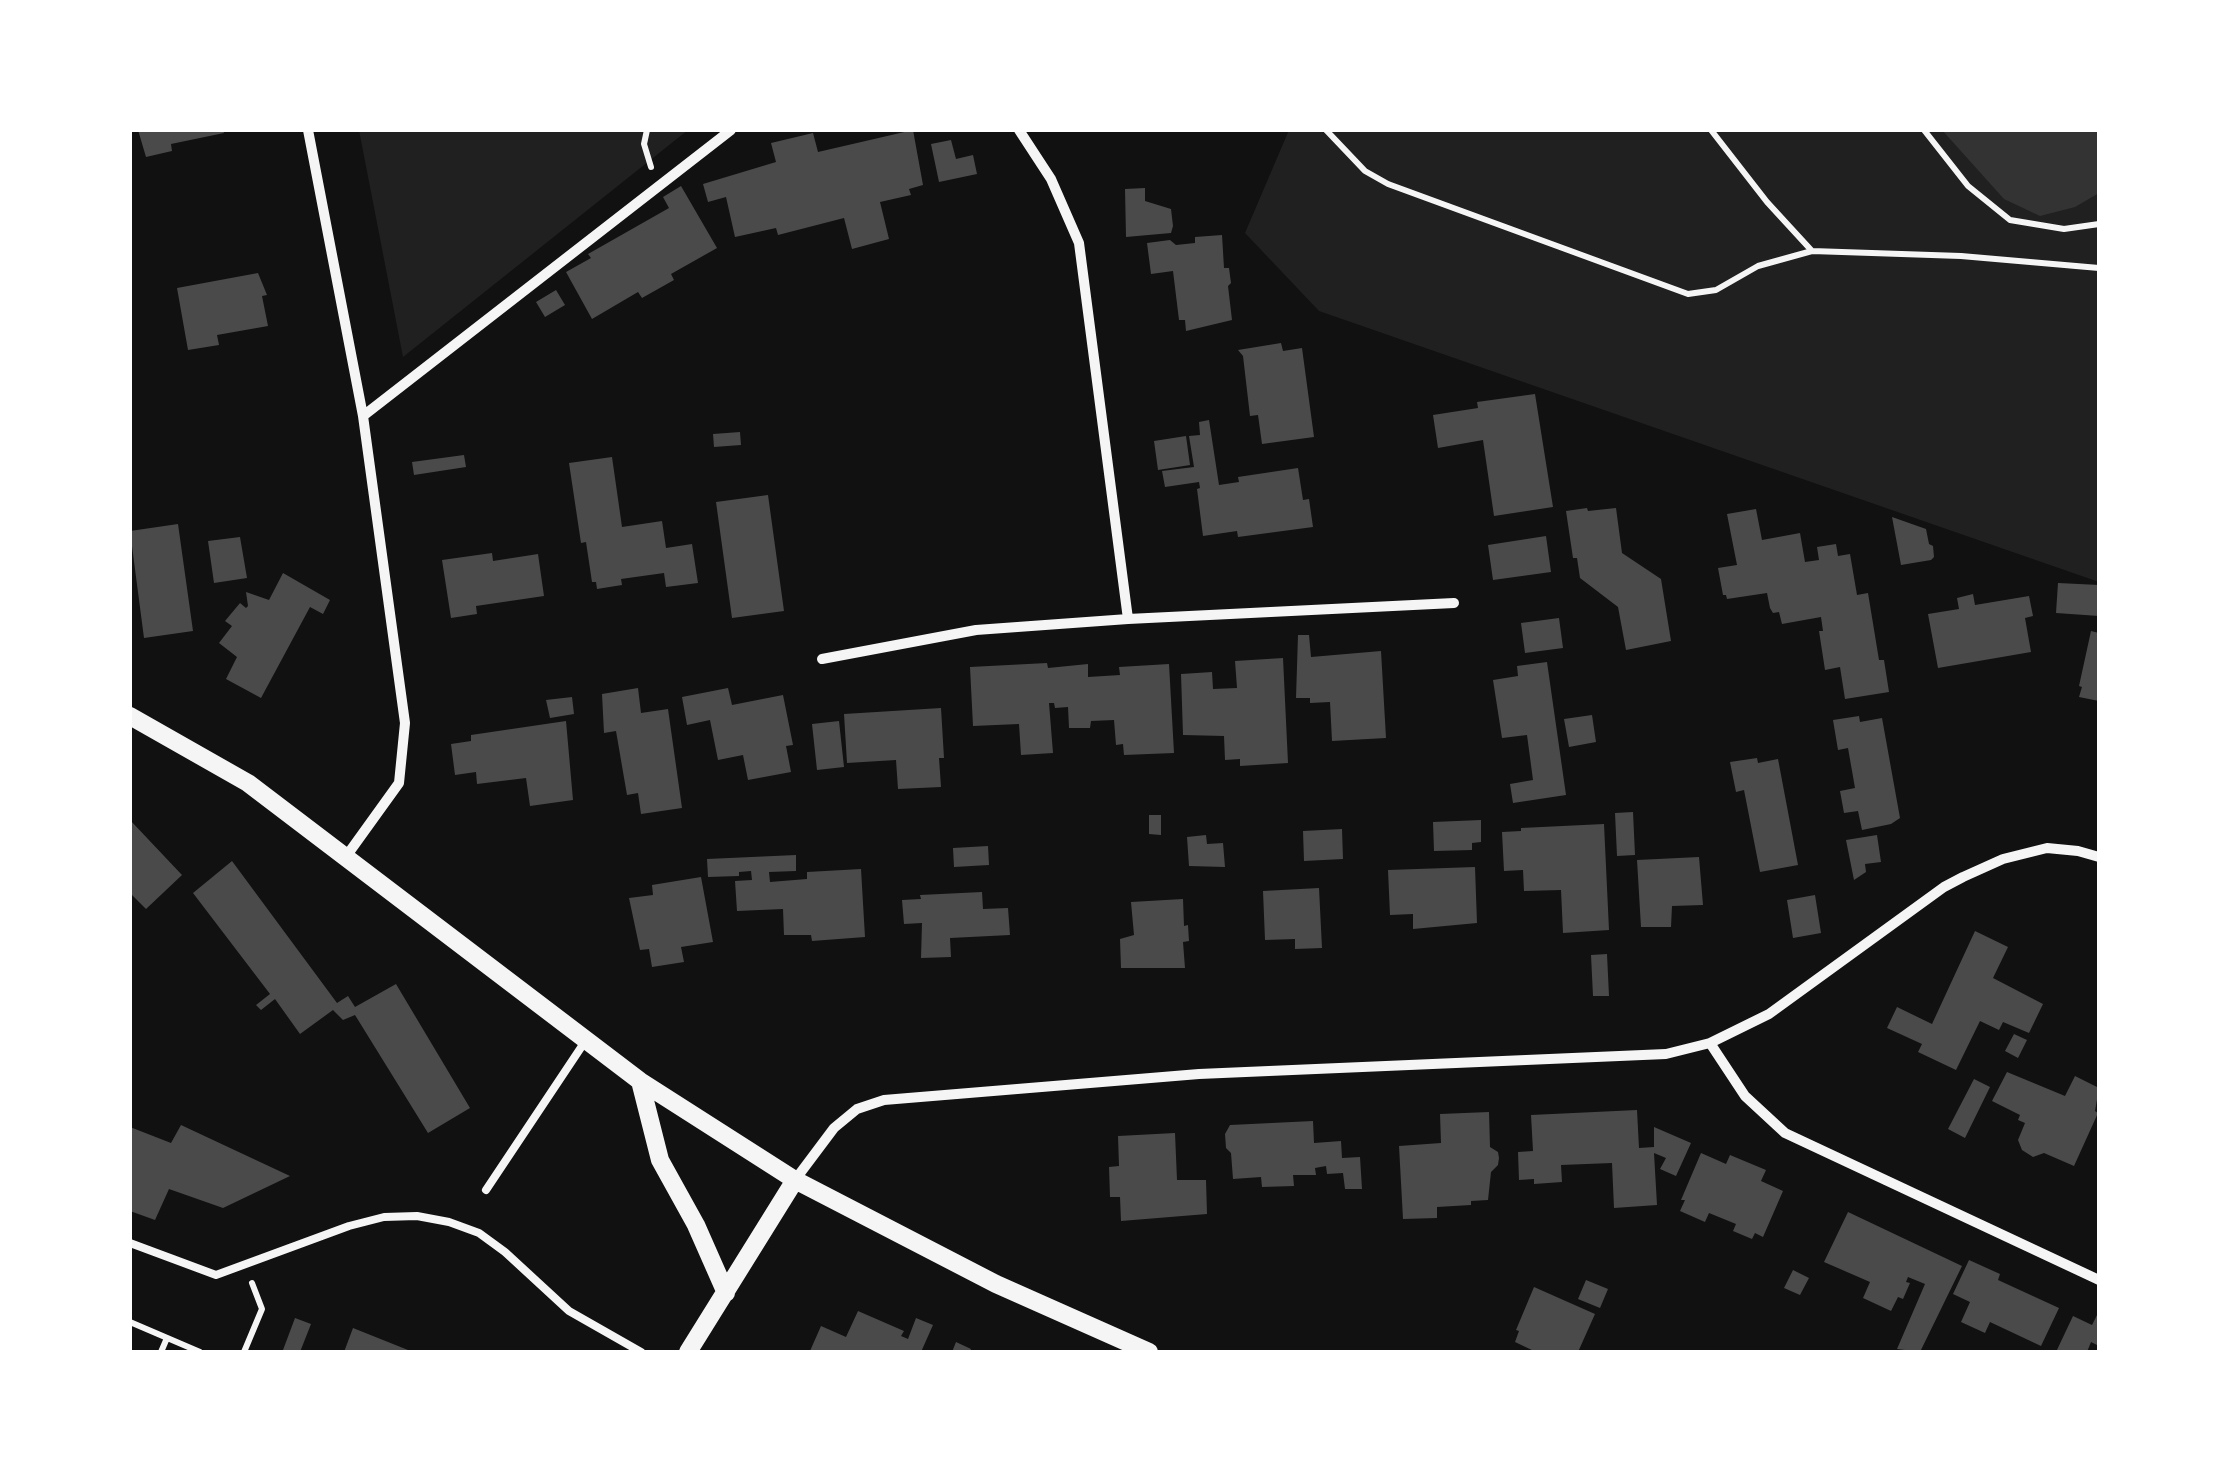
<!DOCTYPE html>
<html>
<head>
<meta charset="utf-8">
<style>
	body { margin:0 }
	#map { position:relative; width:2229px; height:1482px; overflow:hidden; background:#111; font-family:"Roboto Condensed",sans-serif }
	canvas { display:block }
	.frame { position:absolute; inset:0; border:132px solid #fff; pointer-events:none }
</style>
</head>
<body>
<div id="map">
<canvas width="2229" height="1482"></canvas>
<div class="frame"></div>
</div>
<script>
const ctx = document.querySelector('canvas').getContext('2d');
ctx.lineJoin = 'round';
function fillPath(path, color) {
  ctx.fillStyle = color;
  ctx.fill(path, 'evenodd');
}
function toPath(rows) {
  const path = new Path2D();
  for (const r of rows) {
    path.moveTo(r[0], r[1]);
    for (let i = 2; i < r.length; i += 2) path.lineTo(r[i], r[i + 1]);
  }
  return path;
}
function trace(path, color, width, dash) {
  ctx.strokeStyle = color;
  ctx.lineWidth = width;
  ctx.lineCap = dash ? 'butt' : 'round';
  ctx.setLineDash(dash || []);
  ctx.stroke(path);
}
fillPath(toPath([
	[359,130,688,130,403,357],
	[1289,130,2099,130,2099,582,1319,311,1245,233]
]), '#202020');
fillPath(toPath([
	[1942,130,2099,130,2099,193,2075,207,2040,216,2004,199]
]), '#333');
fillPath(toPath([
	[138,130,223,130,224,133,171,144,172,151,146,157],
	[913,130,923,185,909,189,911,195,880,202,889,239,852,249,844,218,778,235,776,228,735,237,726,197,708,202,703,184,776,162,771,143,813,133,818,152],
	[951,140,956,159,973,155,977,174,939,182,931,144],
	[681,186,717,248,671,274,674,280,642,298,638,292,592,319,566,272,591,258,588,254,669,208,663,197],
	[1145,188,1145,201,1171,209,1173,226,1171,233,1126,237,1125,189],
	[1222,235,1224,268,1229,268,1231,283,1228,286,1232,320,1186,331,1185,320,1179,320,1173,271,1151,274,1147,243,1170,240,1176,245,1195,243,1195,237],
	[258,273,267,295,262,296,268,326,217,335,219,345,188,350,177,288],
	[556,290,565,305,545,317,536,302],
	[1281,343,1283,351,1302,348,1314,437,1262,444,1258,415,1250,416,1243,356,1238,350],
	[1535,394,1553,507,1494,516,1483,440,1438,448,1433,415,1478,408,1477,402],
	[1209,420,1219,485,1239,482,1238,477,1298,468,1303,500,1309,499,1313,527,1238,537,1237,531,1203,536,1197,489,1200,488,1199,482,1165,487,1162,471,1194,467,1189,436,1200,435,1199,422],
	[740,432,741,445,714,447,713,434],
	[1186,436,1190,465,1158,470,1154,441],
	[464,455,466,467,414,475,412,462],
	[612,457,622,527,662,521,666,548,692,544,698,583,666,587,664,573,621,579,622,585,597,589,596,582,592,582,586,542,581,543,569,463],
	[768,495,784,611,732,618,716,502],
	[1587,508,1588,511,1616,508,1622,553,1661,579,1671,641,1626,650,1618,607,1580,578,1577,558,1573,558,1566,511],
	[1756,509,1762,540,1800,533,1805,562,1819,560,1817,547,1836,544,1838,556,1850,554,1857,595,1868,593,1879,660,1884,660,1889,692,1845,699,1840,667,1825,670,1819,631,1823,631,1821,617,1782,624,1779,612,1773,613,1770,608,1767,593,1727,599,1726,595,1723,595,1718,568,1737,565,1727,514],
	[1892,517,1926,529,1929,544,1933,546,1934,557,1931,560,1901,565],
	[178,524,193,631,144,638,130,531],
	[1546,536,1551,572,1493,580,1488,545],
	[240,537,247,578,214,583,208,541],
	[492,553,493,561,538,554,544,596,476,606,477,614,451,618,442,560],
	[283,573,330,600,323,614,310,607,261,698,226,679,237,657,219,643,232,626,225,621,240,603,246,608,248,606,246,592,269,600],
	[2058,583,2099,585,2099,616,2056,613],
	[1973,594,1975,605,2029,596,2033,616,2025,618,2031,652,1938,668,1928,614,1959,609,1957,598],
	[1559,618,1563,648,1525,653,1521,623],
	[2091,631,2099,633,2099,701,2079,697,2082,687,2079,686],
	[1298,635,1309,635,1311,657,1381,651,1386,738,1332,741,1330,702,1310,703,1310,698,1296,698],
	[1283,658,1288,763,1240,766,1240,759,1225,760,1224,736,1183,735,1181,674,1212,672,1213,689,1237,688,1235,661],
	[1547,662,1566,795,1513,803,1510,784,1533,780,1527,735,1502,738,1493,680,1518,676,1517,666],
	[1047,663,1048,668,1088,664,1088,677,1120,675,1119,667,1169,664,1174,753,1124,755,1123,744,1116,745,1114,720,1091,721,1090,728,1069,728,1068,707,1055,708,1054,703,1049,703,1053,753,1021,755,1019,724,973,726,970,667],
	[638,688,641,713,668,709,682,808,641,814,638,793,627,795,616,731,604,733,602,694],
	[728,688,732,705,783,695,793,745,786,746,791,772,748,780,743,755,718,760,710,720,687,725,682,697],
	[572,697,574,714,550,718,546,700],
	[941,708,944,758,939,758,941,787,898,789,896,760,847,763,844,714],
	[1592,715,1596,742,1569,747,1564,719],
	[1859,716,1860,722,1882,718,1900,818,1891,824,1862,830,1858,811,1844,813,1840,791,1855,788,1848,748,1838,750,1833,720],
	[566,721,573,800,530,806,526,778,477,784,476,772,455,775,451,744,471,741,471,735],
	[839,721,844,767,817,770,812,724],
	[1757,758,1758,763,1778,759,1798,865,1760,872,1744,790,1736,792,1730,762],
	[1633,812,1635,855,1617,856,1615,813],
	[1149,815,1161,815,1161,835,1149,834],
	[130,820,182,875,146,909,130,893],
	[1481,820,1481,842,1472,843,1472,850,1434,851,1433,822],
	[1604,824,1609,930,1563,933,1561,890,1524,891,1523,870,1504,871,1502,832,1521,831,1521,828],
	[1342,829,1343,859,1304,861,1303,831],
	[1206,835,1207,844,1223,843,1225,867,1189,866,1187,837],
	[1877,835,1881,862,1865,864,1866,872,1854,880,1846,840],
	[988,846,989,865,954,867,953,848],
	[796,855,796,871,769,872,770,882,807,879,807,872,861,869,865,937,812,941,811,935,784,935,783,909,737,911,735,881,752,880,751,871,739,872,739,876,708,877,707,859],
	[1699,857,1703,905,1672,906,1671,927,1641,927,1637,860],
	[232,861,337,1003,348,996,355,1007,396,984,470,1108,428,1133,355,1015,343,1020,333,1010,300,1034,275,999,261,1010,256,1005,270,994,193,893],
	[1475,867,1477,923,1413,929,1413,914,1390,915,1388,870],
	[701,877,713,942,681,947,684,962,652,967,649,949,640,950,629,898,653,895,652,885],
	[1319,888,1322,948,1295,949,1295,939,1265,940,1263,891],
	[982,892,983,909,1008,908,1010,935,950,938,951,957,921,958,922,923,904,924,902,900,921,899,920,895],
	[1815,895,1821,933,1793,938,1787,900],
	[1183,899,1184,926,1188,925,1189,941,1183,942,1185,968,1121,968,1120,939,1134,935,1131,902],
	[1975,931,2008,947,1993,978,2043,1004,2029,1033,2003,1022,1999,1030,1980,1021,1956,1070,1918,1052,1922,1044,1887,1028,1897,1007,1932,1024],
	[1607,954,1609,996,1593,996,1591,955],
	[2014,1034,2027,1040,2018,1058,2005,1051],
	[2007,1072,2065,1096,2075,1076,2099,1088,2095,1111,2098,1113,2074,1166,2044,1153,2033,1157,2022,1150,2018,1140,2025,1123,2018,1120,2020,1115,1992,1101],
	[1974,1079,1990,1087,1965,1138,1948,1129],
	[1637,1110,1639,1148,1654,1147,1654,1127,1691,1143,1676,1176,1660,1169,1666,1158,1654,1153,1657,1205,1614,1208,1612,1163,1561,1165,1562,1182,1534,1184,1534,1179,1519,1180,1518,1152,1533,1151,1531,1115],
	[1489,1112,1490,1147,1498,1152,1499,1158,1498,1165,1491,1172,1488,1200,1471,1201,1471,1205,1437,1207,1437,1218,1403,1219,1399,1146,1441,1143,1440,1114],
	[1313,1121,1314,1143,1341,1141,1342,1158,1360,1157,1362,1189,1345,1189,1343,1173,1327,1174,1326,1166,1315,1168,1316,1175,1293,1175,1294,1186,1262,1187,1261,1177,1233,1179,1231,1153,1226,1148,1225,1134,1230,1125],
	[181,1125,290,1176,223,1208,169,1189,155,1220,130,1211,130,1127,171,1143],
	[1175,1133,1177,1180,1206,1180,1207,1214,1121,1221,1120,1197,1110,1197,1109,1167,1119,1166,1118,1136],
	[1701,1153,1726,1164,1730,1155,1766,1170,1761,1181,1783,1191,1763,1237,1755,1233,1752,1239,1733,1231,1736,1224,1709,1213,1705,1222,1680,1211,1685,1200,1681,1200],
	[1848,1212,1962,1266,1920,1352,1897,1349,1925,1284,1908,1277,1906,1282,1910,1283,1903,1299,1898,1297,1891,1311,1863,1298,1870,1282,1824,1262],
	[1969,1260,2000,1274,1998,1280,2059,1308,2041,1346,1990,1322,1985,1333,1961,1322,1970,1302,1953,1294],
	[1793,1270,1809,1278,1800,1295,1784,1288],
	[1586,1280,1608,1289,1600,1308,1578,1299],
	[1534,1287,1595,1314,1578,1352,1536,1352,1515,1342,1519,1331,1516,1330],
	[858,1311,904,1331,901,1336,908,1339,916,1318,933,1325,921,1352,810,1351,821,1326,846,1337],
	[2099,1311,2099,1346,2091,1342,2087,1352,2056,1352,2073,1316,2092,1325],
	[295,1318,311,1324,300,1352,287,1352,283,1350],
	[353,1328,413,1352,344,1352],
	[956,1342,971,1349,970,1352,952,1352]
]), '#4a4a4a');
trace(toPath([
	[647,130,644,144,651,167],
	[1326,130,1365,171,1388,184,1688,294,1716,290,1758,266,1812,251],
	[1711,130,1767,202,1812,251,1961,256,2099,268],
	[1924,130,1968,186,2010,220,2064,229,2099,224],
	[130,1322,200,1352],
	[161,1352,167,1338],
	[244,1352,262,1309,252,1283]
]), '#f5f5f5', 6);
trace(toPath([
	[486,1190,586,1040],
	[130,1243,216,1275,349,1226,384,1217,417,1216,449,1222,479,1233,505,1252,569,1311,641,1352]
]), '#f5f5f5', 8);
trace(toPath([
	[308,130,363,416,405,723,399,783,345,858],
	[1019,130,1051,179,1079,243,1128,619],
	[363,416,731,130],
	[822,659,976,630,1128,619,1454,603],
	[1710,1043,1745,1096,1785,1133,2099,1280],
	[795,1180,834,1128,857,1109,884,1100,1199,1074,1666,1054,1710,1043,1769,1014,1944,887,1963,877,2003,859,2047,848,2078,851,2099,857]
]), '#f5f5f5', 10);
trace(toPath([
	[130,716,248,783,640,1081,795,1180,996,1284,1149,1352],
	[640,1081,660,1160,696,1225,726,1293],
	[688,1352,795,1180]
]), '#f5f5f5', 18);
</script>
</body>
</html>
